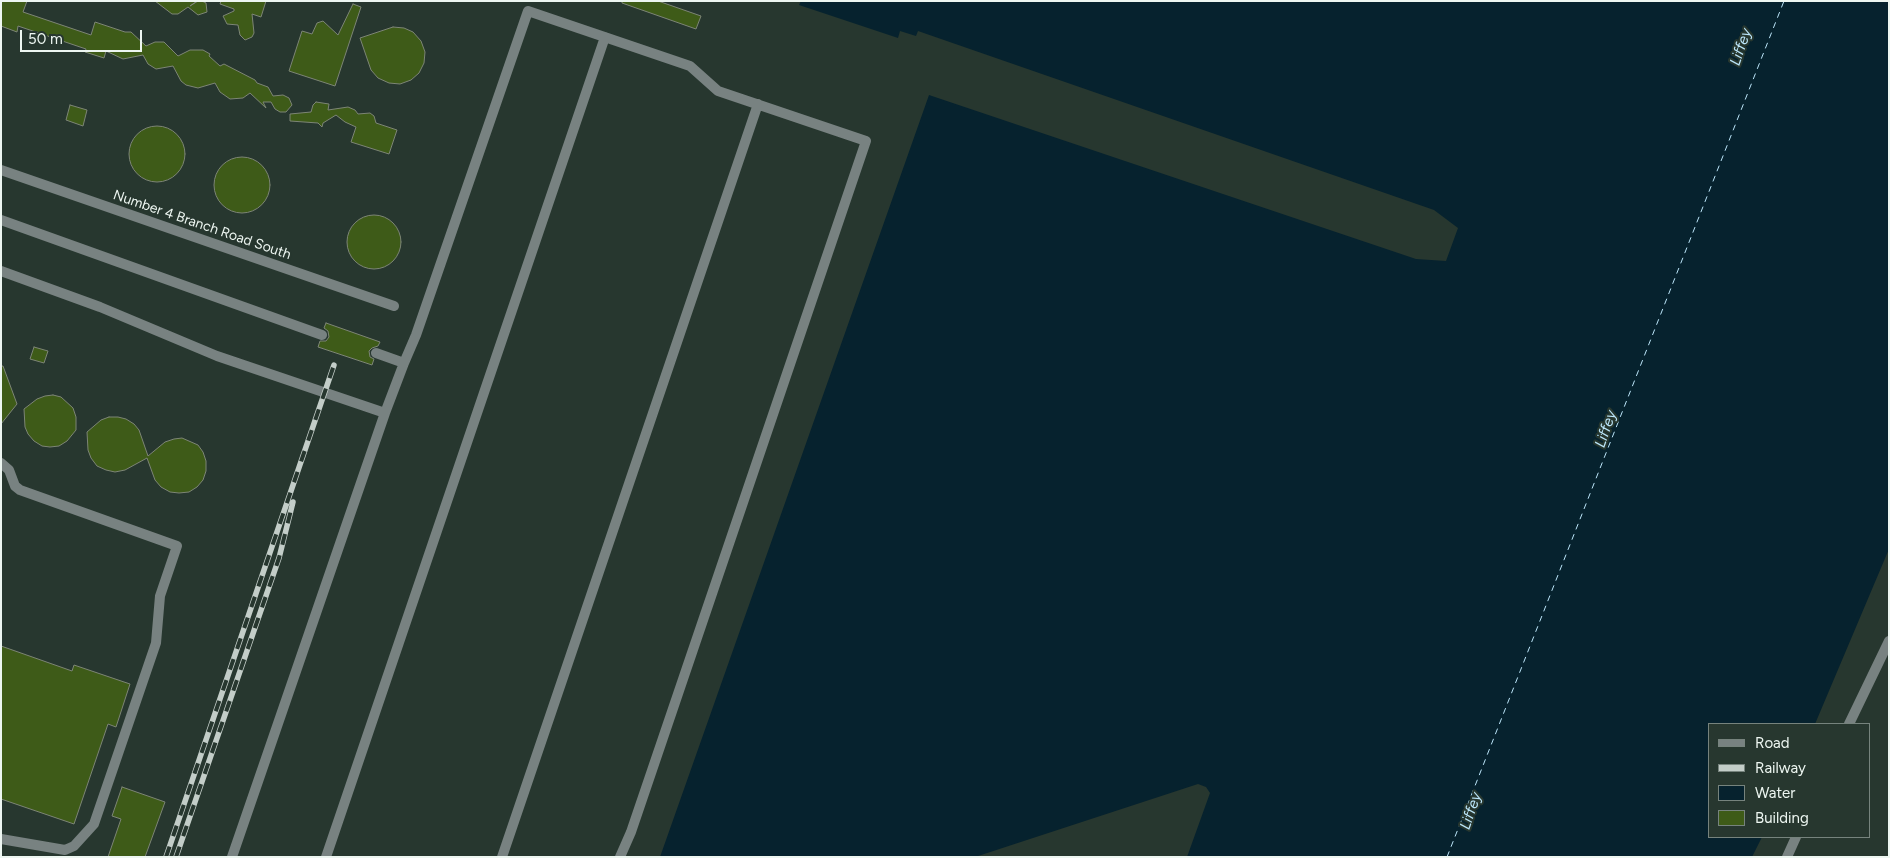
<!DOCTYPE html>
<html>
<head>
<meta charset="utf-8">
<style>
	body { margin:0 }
	#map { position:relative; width:1890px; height:858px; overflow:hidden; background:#27372f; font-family:Figtree,sans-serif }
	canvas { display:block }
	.frame { position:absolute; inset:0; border:2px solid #edf6f1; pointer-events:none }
	.legend { position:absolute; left:1708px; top:723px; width:162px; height:115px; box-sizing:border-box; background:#27372f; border:1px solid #76837d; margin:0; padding:6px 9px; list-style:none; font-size:15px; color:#edf6f1 }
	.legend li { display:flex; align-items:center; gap:10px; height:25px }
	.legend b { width:25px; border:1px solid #76837d }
	.scale { position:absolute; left:20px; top:30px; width:122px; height:22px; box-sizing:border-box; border:2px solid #edf6f1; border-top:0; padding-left:6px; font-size:15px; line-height:18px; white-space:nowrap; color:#edf6f1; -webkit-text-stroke:4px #27372f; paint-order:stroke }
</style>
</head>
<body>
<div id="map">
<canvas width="1890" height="858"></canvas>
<div class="frame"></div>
<ul class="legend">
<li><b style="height:6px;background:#788281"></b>Road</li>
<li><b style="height:6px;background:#c3cdc8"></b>Railway</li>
<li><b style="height:14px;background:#06222e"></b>Water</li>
<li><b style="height:14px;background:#3e5b18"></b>Building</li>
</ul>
<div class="scale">50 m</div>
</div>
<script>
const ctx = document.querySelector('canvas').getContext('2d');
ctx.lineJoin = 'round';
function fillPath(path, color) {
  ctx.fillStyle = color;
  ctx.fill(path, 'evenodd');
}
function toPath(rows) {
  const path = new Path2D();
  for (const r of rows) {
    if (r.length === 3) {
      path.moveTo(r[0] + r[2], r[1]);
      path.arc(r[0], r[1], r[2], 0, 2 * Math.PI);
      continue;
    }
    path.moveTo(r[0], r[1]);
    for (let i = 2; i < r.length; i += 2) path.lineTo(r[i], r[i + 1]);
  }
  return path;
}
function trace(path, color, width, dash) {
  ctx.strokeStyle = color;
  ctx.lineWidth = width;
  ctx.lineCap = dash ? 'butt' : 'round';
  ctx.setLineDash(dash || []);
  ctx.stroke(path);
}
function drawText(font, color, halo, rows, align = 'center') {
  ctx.font = font + ' Figtree,sans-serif';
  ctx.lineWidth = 4;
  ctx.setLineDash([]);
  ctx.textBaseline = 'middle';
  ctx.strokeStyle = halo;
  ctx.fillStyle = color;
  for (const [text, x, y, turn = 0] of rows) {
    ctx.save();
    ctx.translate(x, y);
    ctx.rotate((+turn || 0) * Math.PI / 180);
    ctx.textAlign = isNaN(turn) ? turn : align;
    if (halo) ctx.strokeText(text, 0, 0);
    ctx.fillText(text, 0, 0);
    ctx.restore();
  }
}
fillPath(toPath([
	[801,1,1889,1,1889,549,1815,724,1709,724,1709,837,1762,837,1752,857,1187,857,1210,793,1206,787,1198,784,975,857,660,857,929,95,1416,259,1446,261,1458,228,1434,210,918,31,916,36,900,31,898,38,799,5]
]), '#06222e');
trace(toPath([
	[1447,857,1784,1]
]), '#bbe5f9', 1, [6, 5]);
const building = toPath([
	[1,1,27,1,23,12,91,35,95,22,125,32,131,32,146,46,155,42,164,42,178,56,190,50,203,50,210,54,209,56,220,66,224,64,255,80,257,83,268,87,273,96,283,95,289,98,292,105,286,112,280,112,275,109,271,102,263,102,266,108,250,93,243,98,230,99,220,92,215,83,198,88,186,85,181,81,173,66,156,69,148,64,143,55,123,59,106,51,104,58,85,52,86,49,18,26,17,32,1,26,1,1],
	[155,1,197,1,190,6,198,1,202,1,206,3,207,12,198,15,188,7,178,14,172,14,155,1],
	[221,1,266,1,261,17,252,14,254,33,252,37,245,40,240,35,238,25,227,24,223,16,234,11,234,9,220,4,221,1],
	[622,1,658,1,701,16,696,29,622,3,622,1],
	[353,4,361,7,335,86,289,71,302,31,312,34,317,23,323,21,338,35,353,4],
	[393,27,404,28,413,32,421,41,425,52,424,63,419,73,411,80,400,84,389,83,378,78,371,70,360,38,393,27],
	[316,102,329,104,328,110,348,107,355,110,358,114,370,113,374,116,376,123,397,130,389,154,351,142,356,127,345,122,336,115,323,123,322,127,318,123,290,121,290,114,311,112,313,105,316,102],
	[70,105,87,110,83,126,66,120,70,105],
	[157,154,28],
	[242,185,28],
	[374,242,27],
	[326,323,380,342,378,346,372,348,369,351,370,357,374,359,372,365,318,347,320,341,326,341,329,337,328,331,324,328,326,323],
	[34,347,48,351,44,363,30,359,34,347],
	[1,366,3,366,17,404,1,424,1,366],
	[53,395,61,397,73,408,76,417,76,430,67,441,59,446,50,447,42,446,34,441,28,434,25,427,24,409,37,399,45,396,53,395],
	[109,417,118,417,126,419,134,424,139,430,148,456,165,442,174,439,182,438,198,445,203,452,206,461,206,471,203,480,197,487,189,492,179,493,170,492,161,487,155,480,147,458,125,470,115,472,106,470,97,466,91,458,88,450,87,432,101,420,109,417],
	[1,646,72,671,74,665,130,684,116,727,108,724,74,824,1,799,1,646],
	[122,787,165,802,145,857,108,857,121,819,112,816,122,787]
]);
fillPath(building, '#3e5b18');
trace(building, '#7d8576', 1);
trace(toPath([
	[1,220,322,335],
	[1,271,100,307,217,356,385,413],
	[376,353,404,363],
	[1,463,9,470,15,486,20,490,177,546,160,596,156,643,94,824,74,846,65,850,1,839],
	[1849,724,1889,641],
	[232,857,385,413,404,363,416,335,528,11,690,66,718,91,866,141,631,832,620,857],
	[326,857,605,37],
	[502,857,758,104],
	[1787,857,1796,837]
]), '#788281', 10);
trace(toPath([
	[1,170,394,306]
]), '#788281', 10);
const rail = toPath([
	[166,857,334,365],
	[176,857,279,558,293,502]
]);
trace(rail, '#c3cdc8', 5.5);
trace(rail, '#27372f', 4, [11]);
drawText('14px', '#edf6f1', '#27372f', [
	["Number 4 Branch Road South",202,225,19]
]);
drawText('italic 15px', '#bbe5f9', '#27372f', [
	["Liffey",1741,47,-71],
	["Liffey",1606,429,-71],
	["Liffey",1471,811,-71]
]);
</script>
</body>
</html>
